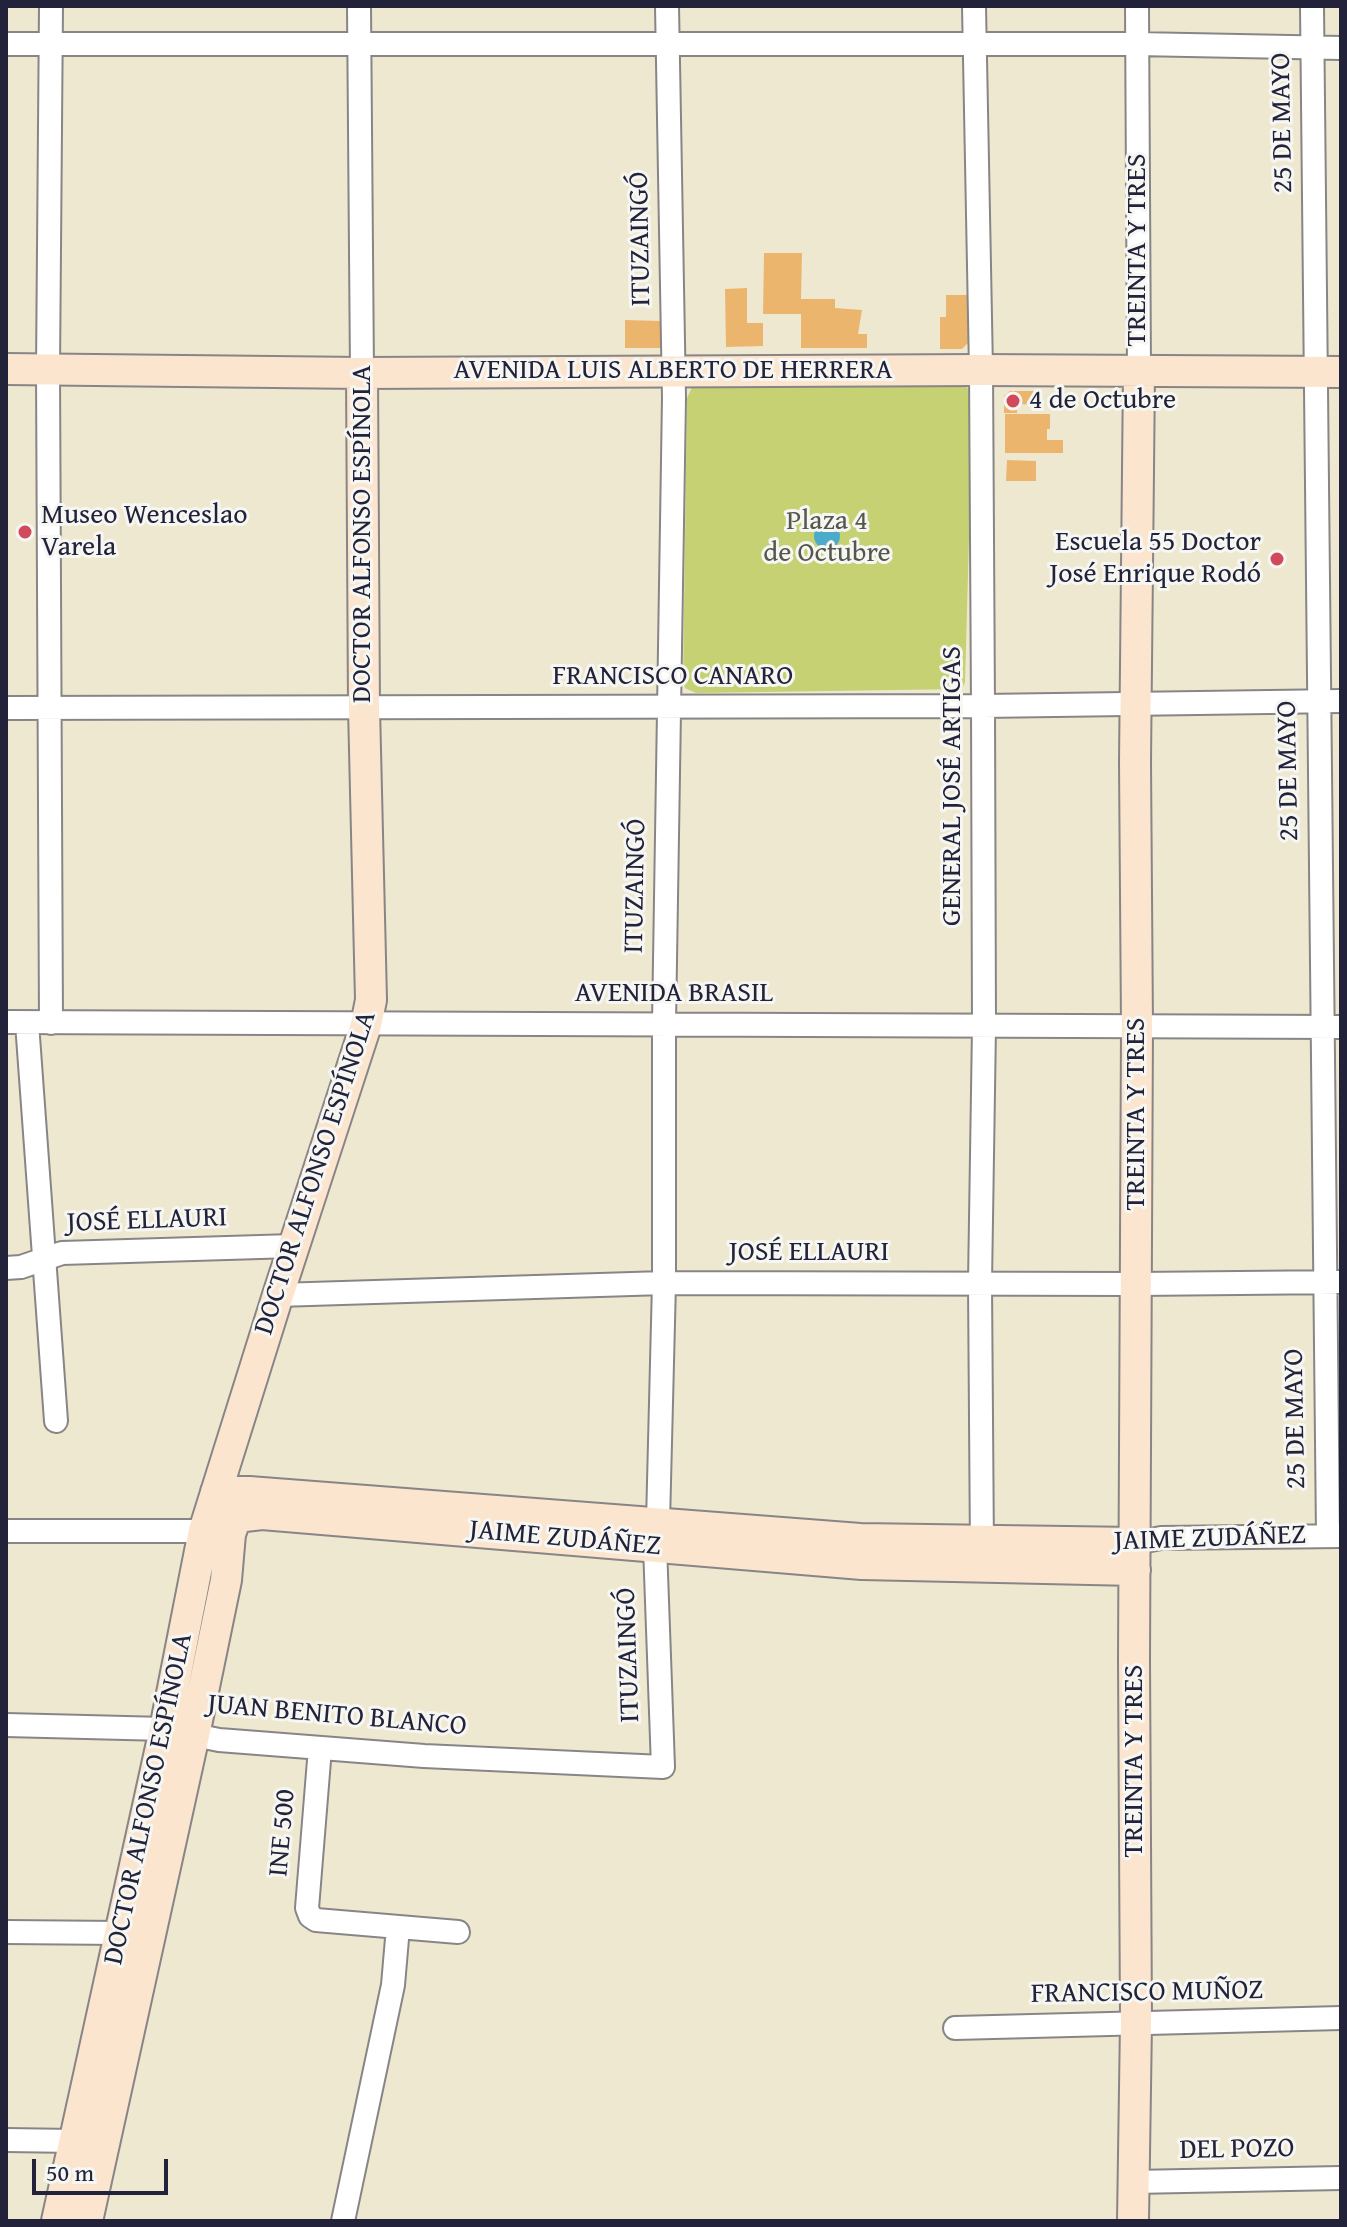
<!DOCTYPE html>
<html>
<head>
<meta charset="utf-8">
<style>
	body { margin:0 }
	#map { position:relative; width:1347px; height:2227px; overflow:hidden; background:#efe8d0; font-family:"Gentium Book Plus",serif }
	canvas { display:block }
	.frame { position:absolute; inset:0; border:8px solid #22223b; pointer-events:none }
	.scale { position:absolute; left:32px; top:2159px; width:136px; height:36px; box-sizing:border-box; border:4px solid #22223b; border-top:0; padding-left:10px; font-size:24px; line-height:28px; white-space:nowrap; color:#22223b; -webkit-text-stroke:6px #f6f6f2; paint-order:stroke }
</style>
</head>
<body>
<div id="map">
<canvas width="1347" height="2227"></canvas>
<div class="frame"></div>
<div class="scale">50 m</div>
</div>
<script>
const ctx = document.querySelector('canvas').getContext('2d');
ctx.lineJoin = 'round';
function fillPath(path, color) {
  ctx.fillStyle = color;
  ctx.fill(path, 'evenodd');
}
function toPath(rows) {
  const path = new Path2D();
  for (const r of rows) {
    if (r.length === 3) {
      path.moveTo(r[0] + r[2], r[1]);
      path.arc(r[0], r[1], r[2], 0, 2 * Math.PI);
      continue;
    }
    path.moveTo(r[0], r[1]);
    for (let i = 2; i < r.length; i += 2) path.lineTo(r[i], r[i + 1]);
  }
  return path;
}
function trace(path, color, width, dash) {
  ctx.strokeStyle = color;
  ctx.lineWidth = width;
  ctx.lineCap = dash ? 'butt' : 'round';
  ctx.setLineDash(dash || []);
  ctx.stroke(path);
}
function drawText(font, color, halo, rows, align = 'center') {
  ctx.font = font + ' "Gentium Book Plus",serif';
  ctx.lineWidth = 6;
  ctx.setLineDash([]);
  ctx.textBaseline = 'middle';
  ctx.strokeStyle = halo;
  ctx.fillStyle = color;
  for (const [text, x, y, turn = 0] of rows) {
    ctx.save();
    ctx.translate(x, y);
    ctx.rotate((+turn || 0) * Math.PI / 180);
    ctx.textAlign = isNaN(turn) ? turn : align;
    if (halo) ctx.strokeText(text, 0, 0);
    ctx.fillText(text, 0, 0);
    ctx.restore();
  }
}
fillPath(toPath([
	[964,383,973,396,965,682,962,689,696,693,685,688,683,682,687,398,693,385]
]), '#c5d173');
fillPath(toPath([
	[827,536,13]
]), '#4caacb');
fillPath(toPath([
	[764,253,802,253,801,299,835,299,835,308,862,310,858,334,867,334,867,348,801,348,801,314,763,314],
	[747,288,747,323,763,323,763,346,726,347,725,289],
	[946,295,969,295,969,342,962,349,940,349,940,317,946,317],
	[625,320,662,321,662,348,625,348],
	[1010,391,1040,391,1039,405,1017,404,1017,413,1004,413,1004,396],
	[1005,414,1050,414,1050,429,1047,429,1047,440,1063,440,1063,453,1005,453],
	[1007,460,1036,461,1036,481,1006,481]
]), '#ecb56e');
const street = toPath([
	[359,6,362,373],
	[974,6,981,370,983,706,984,1027,980,1283,982,1553],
	[1137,6,1139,372],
	[1312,6,1328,1536],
	[6,44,1137,44,1341,48],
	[6,708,983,706,1341,701],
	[6,1022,1341,1027],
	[27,1023,56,1421],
	[51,1023,48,369,51,6],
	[6,1268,21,1267,62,1253,293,1246],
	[278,1295,664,1283,1137,1284,1341,1282],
	[6,1531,204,1531],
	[1135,1543,1161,1538,1341,1536],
	[6,1725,165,1729,219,1740,424,1756,663,1767,655,1546,658,1522,664,1283,664,1023,674,398,667,6],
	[320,1748,307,1908,310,1916,316,1920,458,1932],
	[6,1932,121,1933],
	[955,2028,1341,2018],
	[6,2140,75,2141],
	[1133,2182,1341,2178],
	[343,2221,393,1985,398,1927]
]);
const secondary = toPath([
	[6,369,362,373,981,370,1341,372],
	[216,1492,249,1492,860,1539,1135,1543],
	[57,2221,165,1729,204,1531,278,1295,366,1025,371,1000,364,708,362,373],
	[87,2221,194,1735,226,1580,230,1534,236,1517,262,1514,862,1564,1135,1570],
	[1133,2221,1136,2022,1134,1659,1137,1027,1135,762,1139,372]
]);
trace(street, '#888586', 26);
trace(secondary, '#888586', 34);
trace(street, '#fff', 22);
trace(secondary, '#fbe5cf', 30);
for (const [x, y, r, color] of [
	[1013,401,8,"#d1495b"],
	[25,532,8,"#d1495b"],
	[1277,559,8,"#d1495b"]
]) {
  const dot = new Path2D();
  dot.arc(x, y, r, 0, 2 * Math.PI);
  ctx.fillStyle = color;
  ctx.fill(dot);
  trace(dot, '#f6f6f2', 3);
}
drawText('28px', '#22223b', '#f6f6f2', [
	["25 DE MAYO",1283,123,-91],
	["ITUZAINGÓ",641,239,-91],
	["TREINTA Y TRES",1138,250,-90],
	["AVENIDA LUIS ALBERTO DE HERRERA",673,371],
	["DOCTOR ALFONSO ESPÍNOLA",363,534,-90],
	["FRANCISCO CANARO",673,677],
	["25 DE MAYO",1289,771,-91],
	["GENERAL JOSÉ ARTIGAS",953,786,-90],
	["ITUZAINGÓ",636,886,-89],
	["AVENIDA BRASIL",674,994],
	["TREINTA Y TRES",1137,1114,-90],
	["DOCTOR ALFONSO ESPÍNOLA",316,1173,-72],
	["JOSÉ ELLAURI",147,1221,-2],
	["JOSÉ ELLAURI",809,1253],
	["25 DE MAYO",1296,1419,-91],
	["JAIME ZUDÁÑEZ",565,1539,5],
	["JAIME ZUDÁÑEZ",1210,1539,-2],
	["ITUZAINGÓ",629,1655,-92],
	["JUAN BENITO BLANCO",337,1716,5],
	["TREINTA Y TRES",1135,1761,-90],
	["DOCTOR ALFONSO ESPÍNOLA",149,1799,-78],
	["INE 500",283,1833,-85],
	["FRANCISCO MUÑOZ",1147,1993,-1],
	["DEL POZO",1237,2150,-1]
]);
drawText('28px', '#22223b', '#f6f6f2', [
	["4 de Octubre",1029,401],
	["Museo Wenceslao",41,516],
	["Varela",41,548],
	["Escuela 55 Doctor",1261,543,"right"],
	["José Enrique Rodó",1261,575,"right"]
], 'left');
drawText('28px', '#53574c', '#f6f6f2', [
	["Plaza 4",827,522],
	["de Octubre",827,554]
]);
</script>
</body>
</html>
